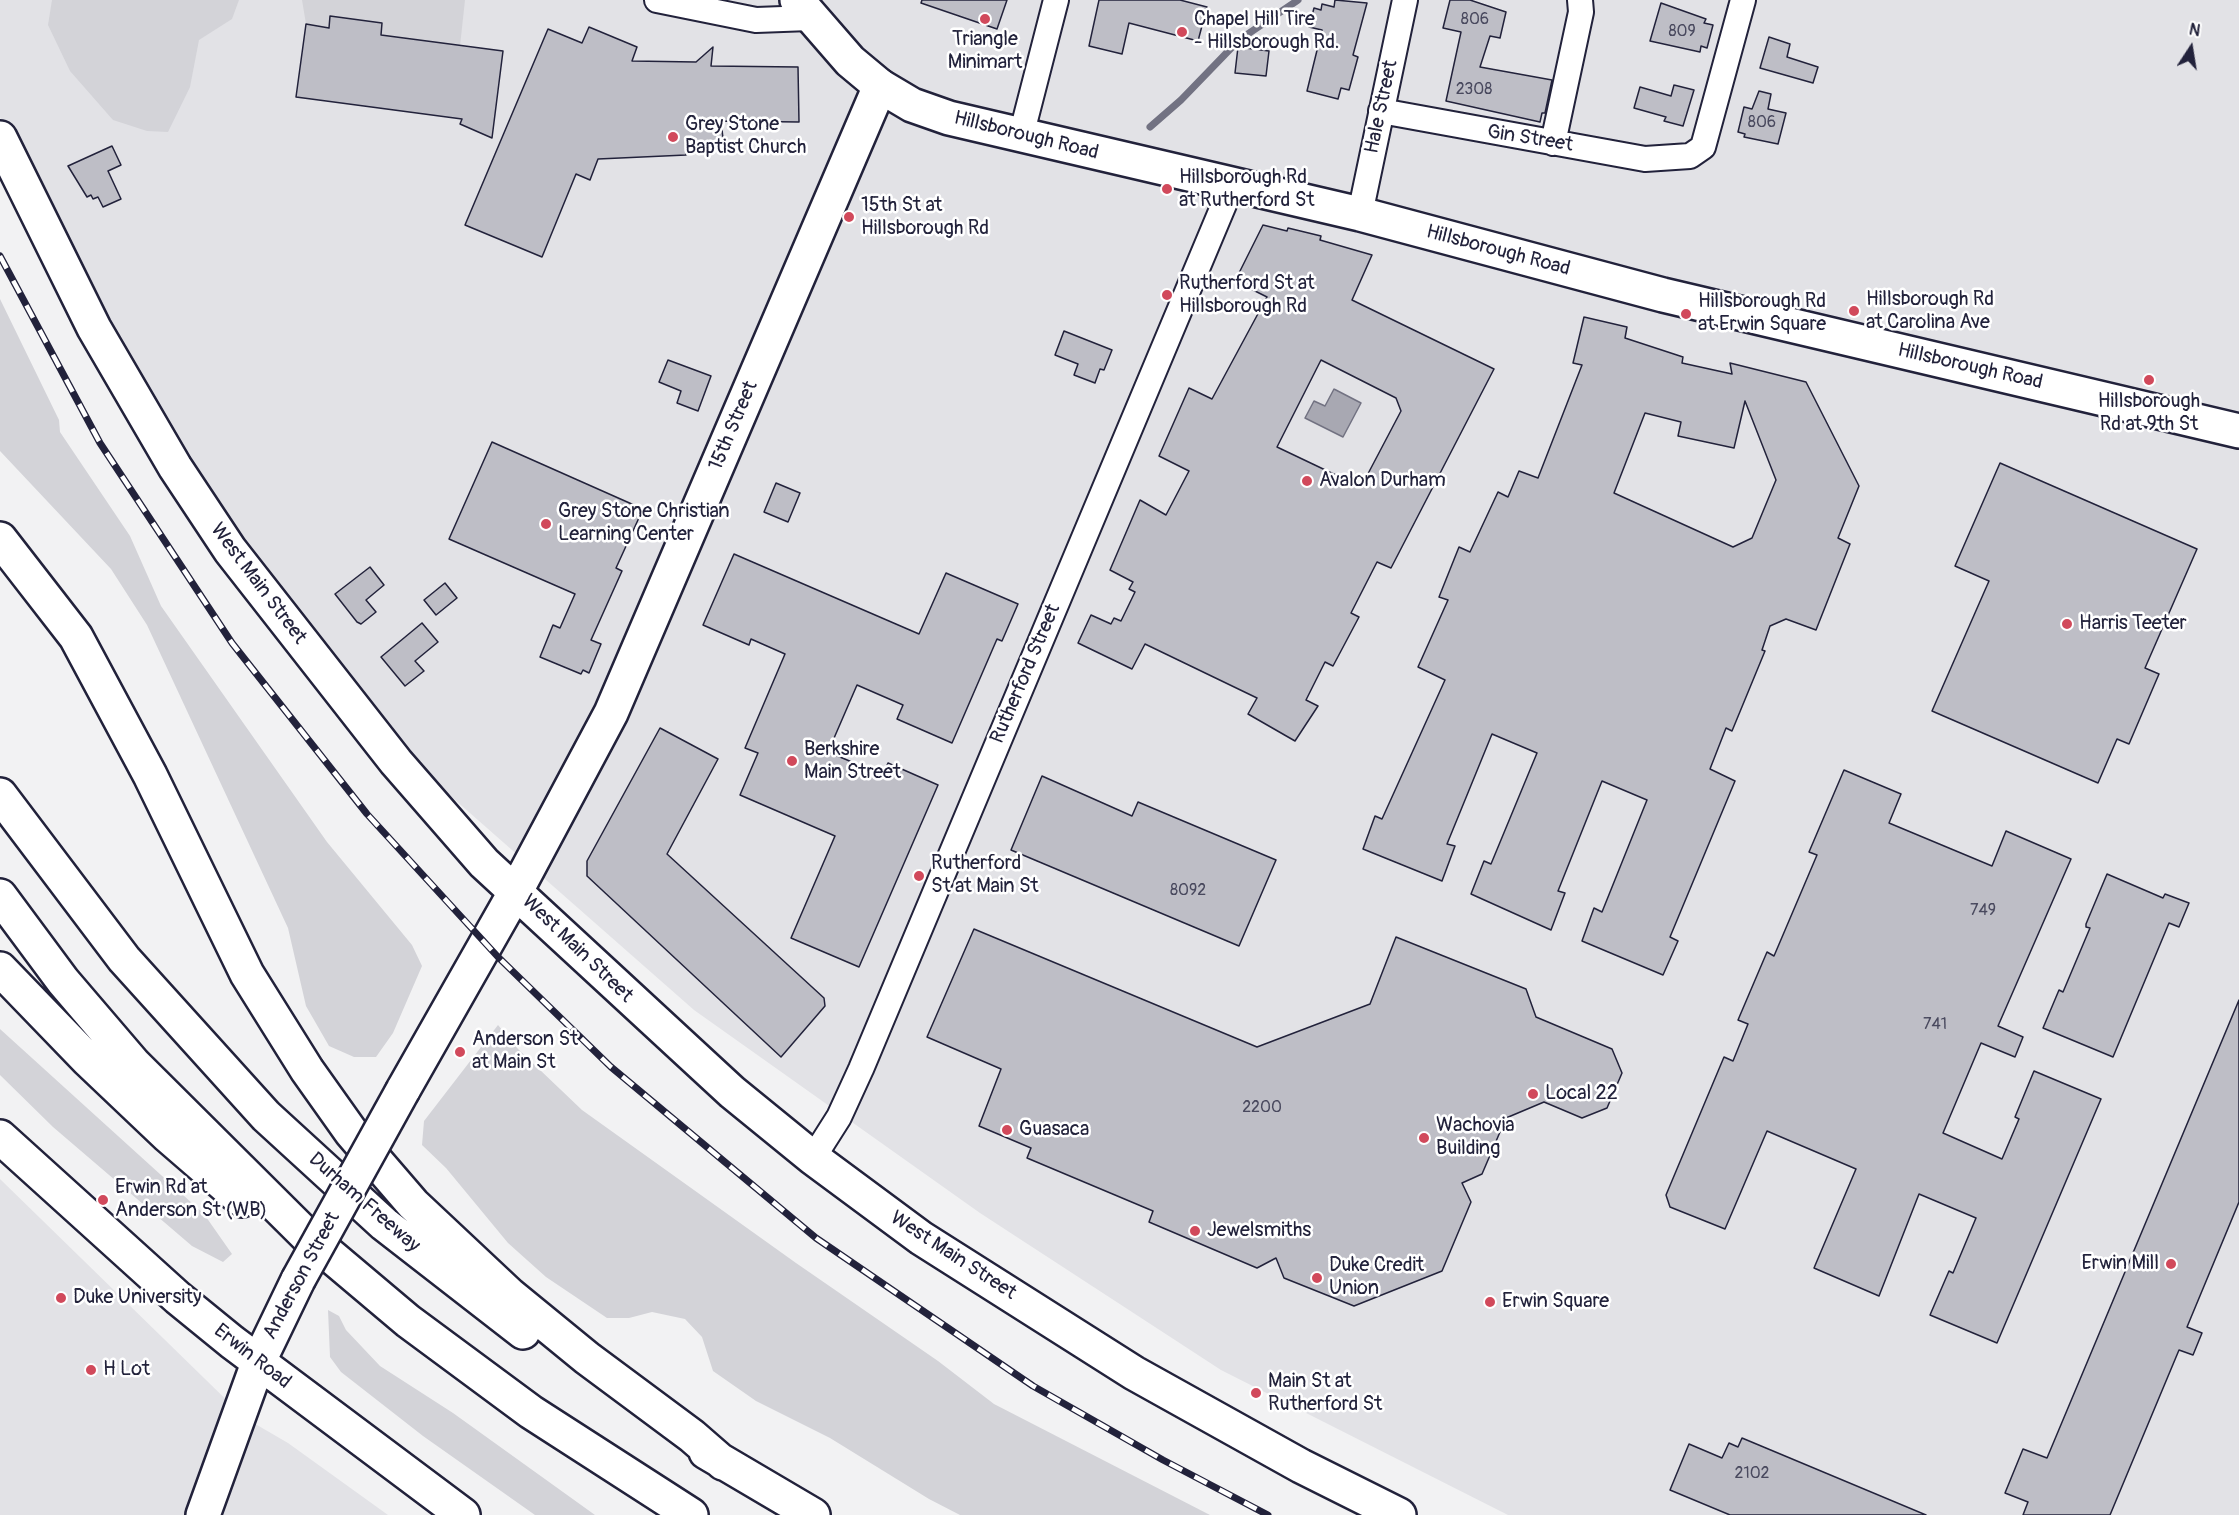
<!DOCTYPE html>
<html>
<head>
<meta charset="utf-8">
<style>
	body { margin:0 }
	#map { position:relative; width:2239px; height:1515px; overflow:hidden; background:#f2f2f3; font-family:Pangolin,sans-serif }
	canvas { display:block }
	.north { position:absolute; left:2161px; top:18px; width:60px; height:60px; -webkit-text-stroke:4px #fff; paint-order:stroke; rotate:12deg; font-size:16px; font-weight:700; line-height:24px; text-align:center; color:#22223b }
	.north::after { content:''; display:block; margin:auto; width:21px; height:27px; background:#22223b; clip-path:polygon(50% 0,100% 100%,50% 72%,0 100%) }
</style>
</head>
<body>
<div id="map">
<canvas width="2239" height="1515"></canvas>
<div class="north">N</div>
</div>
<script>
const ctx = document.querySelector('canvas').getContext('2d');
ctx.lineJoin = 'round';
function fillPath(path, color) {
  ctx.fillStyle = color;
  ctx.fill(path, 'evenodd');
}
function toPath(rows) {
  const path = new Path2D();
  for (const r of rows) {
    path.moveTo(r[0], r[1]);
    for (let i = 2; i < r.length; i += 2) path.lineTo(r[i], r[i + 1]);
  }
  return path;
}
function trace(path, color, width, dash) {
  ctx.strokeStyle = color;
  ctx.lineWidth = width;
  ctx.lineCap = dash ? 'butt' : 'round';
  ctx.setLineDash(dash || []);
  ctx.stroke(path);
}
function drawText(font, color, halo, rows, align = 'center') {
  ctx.font = font + ' Pangolin,sans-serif';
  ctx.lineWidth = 5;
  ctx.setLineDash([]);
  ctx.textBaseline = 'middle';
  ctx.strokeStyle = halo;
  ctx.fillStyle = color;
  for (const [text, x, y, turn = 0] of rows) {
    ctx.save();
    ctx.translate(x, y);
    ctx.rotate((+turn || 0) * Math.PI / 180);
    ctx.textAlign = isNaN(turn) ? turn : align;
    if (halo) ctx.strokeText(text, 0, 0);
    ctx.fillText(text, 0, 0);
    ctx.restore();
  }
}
fillPath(toPath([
	[0,0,2239,0,2239,1515,1508,1515,1221,1370,980,1213,694,1010,363,719,138,399,16,158,0,117],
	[0,1179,245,1418,288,1443,388,1515,0,1515]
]), '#e2e2e6');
fillPath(toPath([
	[52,0,239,0,232,19,199,40,190,87,168,132,147,131,113,120,70,71,48,25],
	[302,0,465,0,460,46,381,35,382,23,330,17,329,28,306,24],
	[0,299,59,420,60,432,130,536,161,606,327,842,412,945,422,966,393,1033,376,1057,354,1057,329,1046,306,1006,288,928,147,625,111,569,0,451],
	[498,1025,518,1049,582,1110,796,1263,938,1361,994,1404,1210,1515,960,1515,929,1499,830,1438,756,1401,713,1371,702,1337,685,1319,652,1312,629,1318,607,1318,546,1277,508,1243,446,1168,422,1145,424,1121],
	[0,1029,204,1214,232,1254,223,1262,192,1246,53,1127,0,1075],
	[328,1310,339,1316,346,1330,380,1366,453,1413,595,1515,535,1515,423,1436,341,1372,330,1357]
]), '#d3d3d8');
const water = toPath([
	[1334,389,1361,403,1343,437,1305,418,1314,401,1325,406,1334,389]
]);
fillPath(water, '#a8a8b2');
trace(water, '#727282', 1.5);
trace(toPath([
	[1150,127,1181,100,1239,40,1298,0]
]), '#727282', 7);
const building = toPath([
	[922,0,1007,0,997,29,921,3,922,0],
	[1099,0,1180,0,1207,7,1198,41,1129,23,1122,54,1089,46,1099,0],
	[1335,0,1367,3,1353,55,1358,57,1349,90,1341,88,1338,99,1307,91,1322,30,1309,27,1314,8,1321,10,1322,4,1334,7,1335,0],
	[1450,0,1470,0,1506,12,1500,38,1490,36,1480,67,1552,80,1545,113,1542,113,1540,122,1446,101,1461,32,1443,28,1450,0],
	[1661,3,1706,19,1704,23,1713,25,1707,48,1701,46,1700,52,1650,41,1661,3],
	[330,16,382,23,381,35,503,51,492,138,460,124,462,119,296,97,306,24,329,28,330,16],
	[589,27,637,47,632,61,696,62,713,47,711,66,798,67,799,122,721,121,724,147,686,147,686,155,598,159,590,180,576,174,542,257,465,225,548,29,582,43,589,27],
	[1769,37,1790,44,1787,57,1818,67,1813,83,1760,68,1769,37],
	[1238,47,1269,51,1266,76,1235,73,1238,47],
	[1674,85,1694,90,1683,126,1664,121,1666,117,1634,108,1640,87,1671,96,1674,85],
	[1759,91,1771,94,1768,109,1786,113,1778,144,1744,137,1745,134,1738,132,1744,107,1752,109,1759,91],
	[112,146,121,165,108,171,121,199,103,207,98,197,93,199,91,195,87,197,68,166,112,146],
	[1263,225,1287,231,1288,228,1321,236,1320,240,1372,255,1352,300,1494,369,1391,568,1377,562,1351,613,1359,617,1333,666,1325,662,1306,700,1318,706,1295,741,1248,714,1257,698,1145,644,1132,669,1078,643,1091,615,1111,624,1114,618,1121,621,1135,592,1129,589,1133,582,1110,570,1140,500,1166,515,1189,471,1159,456,1189,388,1212,399,1267,297,1235,281,1263,225],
	[1321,360,1396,398,1401,411,1361,487,1277,447,1321,360],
	[1584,317,1627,327,1625,338,1683,357,1682,363,1732,374,1730,363,1806,382,1859,486,1838,538,1850,544,1816,630,1786,619,1770,626,1762,650,1765,651,1732,731,1726,728,1710,769,1735,781,1670,937,1678,941,1663,975,1582,941,1594,908,1602,912,1647,800,1602,781,1558,891,1565,893,1551,930,1471,894,1484,861,1491,864,1537,753,1492,734,1447,844,1455,846,1442,881,1363,849,1375,816,1382,819,1445,680,1418,667,1448,600,1439,597,1459,547,1470,552,1498,492,1508,497,1519,471,1538,478,1582,365,1573,363,1584,317],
	[1745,401,1776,480,1752,538,1733,547,1614,493,1645,413,1681,422,1678,436,1734,448,1745,401],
	[1064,331,1112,350,1104,370,1100,369,1095,383,1074,375,1078,364,1055,355,1064,331],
	[668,360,711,376,698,411,677,403,681,391,659,382,668,360],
	[492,442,643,509,616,568,622,571,591,640,601,644,589,673,583,670,581,674,540,657,553,625,560,628,575,594,449,539,492,442],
	[2000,463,2197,549,2145,668,2159,674,2129,744,2117,739,2098,783,1932,711,1989,581,1955,566,2000,463],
	[776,483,800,493,788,522,764,512,776,483],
	[734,554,919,634,946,573,1018,604,1002,641,997,639,952,743,897,719,903,705,857,685,828,752,883,775,888,763,938,785,859,967,791,938,835,836,740,795,758,753,745,748,785,654,751,639,749,645,703,625,734,554],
	[370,567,384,585,366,600,376,612,361,624,357,622,335,594,370,567],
	[445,583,457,598,436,615,424,600,445,583],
	[422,623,438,642,415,661,424,671,405,686,381,657,422,623],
	[660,728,718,759,667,854,824,998,825,1006,781,1057,587,876,587,861,660,728],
	[1844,770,1901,794,1889,823,1992,866,2006,831,2071,859,1998,1026,2023,1037,2015,1057,1981,1043,1943,1133,2002,1159,2019,1119,2015,1117,2034,1071,2101,1099,1997,1343,1930,1315,1949,1271,1953,1273,1976,1218,1919,1194,1879,1296,1814,1268,1856,1169,1767,1131,1725,1229,1670,1207,1666,1195,1724,1057,1733,1061,1748,1024,1738,1020,1767,952,1774,956,1817,855,1809,852,1844,770],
	[1042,776,1132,816,1138,802,1276,860,1239,946,1011,850,1042,776],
	[2107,874,2163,898,2165,894,2189,903,2179,927,2169,923,2113,1057,2043,1028,2059,990,2063,992,2090,928,2086,927,2086,924,2107,874],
	[974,929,1257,1047,1370,1004,1396,937,1526,989,1536,1017,1612,1049,1622,1073,1607,1108,1582,1118,1544,1102,1506,1118,1482,1174,1462,1183,1471,1202,1442,1271,1354,1306,1284,1278,1276,1258,1257,1268,1149,1222,1153,1211,1027,1158,1031,1148,979,1126,1001,1069,927,1037,974,929],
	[2239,1000,2239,1202,2187,1327,2202,1333,2193,1355,2179,1350,2110,1515,2023,1515,2028,1502,2005,1493,2023,1449,2047,1458,2239,1000],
	[1742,1438,1926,1515,1730,1515,1670,1490,1689,1444,1722,1458,1729,1443,1738,1447,1742,1438]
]);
fillPath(building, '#bebec6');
trace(building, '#22223b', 1.5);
const street = toPath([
	[657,0,756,20,810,18],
	[1381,111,1645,159,1690,156,1703,147,1743,0],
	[1021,136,1056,0],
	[1553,143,1581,12,1580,0],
	[1360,214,1405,0],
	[813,1158,839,1117,861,1069,1225,202,1229,186]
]);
const secondary = toPath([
	[0,138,94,328,175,467,230,550,396,762,484,863,732,1092,813,1158,921,1238,1134,1373,1301,1466,1399,1515],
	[403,1090,516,891,611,713,880,86],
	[0,1137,178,1298,232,1342,463,1515],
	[203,1515,258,1363,298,1280]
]);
const primary = toPath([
	[797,0,850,61,880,86,912,105,949,118,1360,214,1663,295,2239,431]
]);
const highway = toPath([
	[0,539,76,637,150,775,247,974,307,1070,351,1132,413,1204,510,1295,587,1358,692,1436,723,1463],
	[0,795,124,959,266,1116,384,1224,523,1332],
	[0,896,63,981,134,1064,306,1235,408,1321,531,1412,691,1515],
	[0,969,88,1060,168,1136,242,1200],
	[706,1452,813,1515]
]);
trace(street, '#22223b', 28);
trace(secondary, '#22223b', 38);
trace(primary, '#22223b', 38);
trace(highway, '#22223b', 38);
trace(street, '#fff', 24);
trace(secondary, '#fff', 33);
trace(primary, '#fff', 33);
trace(highway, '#fff', 33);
const rail = toPath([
	[0,256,100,443,232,643,367,814,498,957,611,1067,816,1238,1033,1386,1163,1460,1268,1515]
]);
trace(rail, '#22223b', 7);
trace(rail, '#fff', 4.5, [14]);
const secondaryBridge = toPath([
	[298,1280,403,1090]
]);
trace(secondaryBridge, '#22223b', 38, []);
trace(secondaryBridge, '#fff', 33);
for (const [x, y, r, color] of [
	[985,19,6,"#d1495b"],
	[1182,32,6,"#d1495b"],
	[673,137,6,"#d1495b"],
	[1167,189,6,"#d1495b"],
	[849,217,6,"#d1495b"],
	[1167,295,6,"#d1495b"],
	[1854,311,6,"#d1495b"],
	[1686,314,6,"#d1495b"],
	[2149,380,6,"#d1495b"],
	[1307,481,6,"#d1495b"],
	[546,524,6,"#d1495b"],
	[2067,624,6,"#d1495b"],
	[792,761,6,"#d1495b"],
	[919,876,6,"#d1495b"],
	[460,1052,6,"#d1495b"],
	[1533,1094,6,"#d1495b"],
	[1007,1130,6,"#d1495b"],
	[1424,1138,6,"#d1495b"],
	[103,1200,6,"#d1495b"],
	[1195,1231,6,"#d1495b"],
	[2171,1264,6,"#d1495b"],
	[1317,1278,6,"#d1495b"],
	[61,1298,6,"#d1495b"],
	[1490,1302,6,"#d1495b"],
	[91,1370,6,"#d1495b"],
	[1256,1393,6,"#d1495b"]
]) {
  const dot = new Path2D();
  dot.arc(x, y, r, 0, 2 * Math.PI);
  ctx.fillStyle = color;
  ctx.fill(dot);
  trace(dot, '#fff', 2);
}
drawText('16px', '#49495e', null, [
	["806",1475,20],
	["809",1682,32],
	["2308",1474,90],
	["806",1762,123],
	["8092",1188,891],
	["749",1983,911],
	["741",1935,1025],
	["2200",1262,1108],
	["2102",1752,1474]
]);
drawText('20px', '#22223b', '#fff', [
	["Chapel Hill Tire",1194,20],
	["- Hillsborough Rd.",1194,43],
	["Triangle",985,40,"center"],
	["Minimart",985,63,"center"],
	["Grey Stone",685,125],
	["Baptist Church",685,148],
	["Hillsborough Rd",1179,178],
	["at Rutherford St",1179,201],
	["15th St at",861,206],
	["Hillsborough Rd",861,229],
	["Rutherford St at",1179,284],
	["Hillsborough Rd",1179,307],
	["Hillsborough Rd",1866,300],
	["at Carolina Ave",1866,323],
	["Hillsborough Rd",1698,302],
	["at Erwin Square",1698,325],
	["Hillsborough",2149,402,"center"],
	["Rd at 9th St",2149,425,"center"],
	["Avalon Durham",1319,481],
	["Grey Stone Christian",558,512],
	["Learning Center",558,535],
	["Harris Teeter",2079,624],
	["Berkshire",804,750],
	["Main Street",804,773],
	["Rutherford",931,864],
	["St at Main St",931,887],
	["Anderson St",472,1040],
	["at Main St",472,1063],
	["Local 22",1545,1094],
	["Wachovia",1436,1126],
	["Building",1436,1149],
	["Guasaca",1019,1130],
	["Erwin Rd at",115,1188],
	["Anderson St (WB)",115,1211],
	["Jewelsmiths",1207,1231],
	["Erwin Mill",2159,1264,"right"],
	["Duke Credit",1329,1266],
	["Union",1329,1289],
	["Duke University",73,1298],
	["Erwin Square",1502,1302],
	["H Lot",103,1370],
	["Main St at",1268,1382],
	["Rutherford St",1268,1405]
], 'left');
drawText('20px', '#22223b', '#fff', [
	["Hale Street",1382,107,-78],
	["Hillsborough Road",1026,136,14],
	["Gin Street",1530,139,9],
	["Hillsborough Road",1498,251,15],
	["Hillsborough Road",1970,367,13],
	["15th Street",734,426,-67],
	["West Main Street",258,584,53],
	["Rutherford Street",1026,674,-67],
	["West Main Street",577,949,44],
	["Durham Freeway",364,1203,41],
	["West Main Street",953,1256,33],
	["Anderson Street",302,1276,-62],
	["Erwin Road",252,1357,38]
]);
</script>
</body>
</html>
